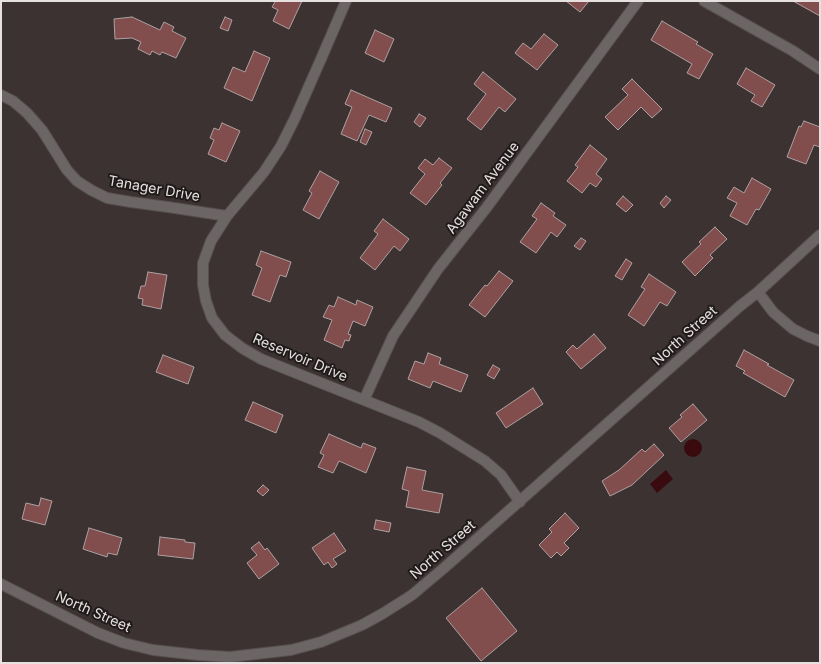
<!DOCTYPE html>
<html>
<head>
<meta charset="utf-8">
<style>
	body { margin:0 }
	#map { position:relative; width:821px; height:664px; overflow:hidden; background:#3c3232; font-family:Inter,sans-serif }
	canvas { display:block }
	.frame { position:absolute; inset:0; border:2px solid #e7e0e0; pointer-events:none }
</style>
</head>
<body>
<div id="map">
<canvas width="821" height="664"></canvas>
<div class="frame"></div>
</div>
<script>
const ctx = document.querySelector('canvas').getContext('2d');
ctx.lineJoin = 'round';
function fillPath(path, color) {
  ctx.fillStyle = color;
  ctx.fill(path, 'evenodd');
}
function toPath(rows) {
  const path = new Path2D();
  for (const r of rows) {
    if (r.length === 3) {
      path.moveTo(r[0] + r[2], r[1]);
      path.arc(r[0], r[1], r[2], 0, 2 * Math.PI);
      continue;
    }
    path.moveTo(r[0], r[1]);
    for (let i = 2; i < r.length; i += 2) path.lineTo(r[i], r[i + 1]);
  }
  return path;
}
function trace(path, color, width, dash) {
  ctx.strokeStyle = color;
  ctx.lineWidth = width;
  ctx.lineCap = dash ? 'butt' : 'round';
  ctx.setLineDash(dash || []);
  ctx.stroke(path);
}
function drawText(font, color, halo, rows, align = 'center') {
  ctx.font = font + ' Inter,sans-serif';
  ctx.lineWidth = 4;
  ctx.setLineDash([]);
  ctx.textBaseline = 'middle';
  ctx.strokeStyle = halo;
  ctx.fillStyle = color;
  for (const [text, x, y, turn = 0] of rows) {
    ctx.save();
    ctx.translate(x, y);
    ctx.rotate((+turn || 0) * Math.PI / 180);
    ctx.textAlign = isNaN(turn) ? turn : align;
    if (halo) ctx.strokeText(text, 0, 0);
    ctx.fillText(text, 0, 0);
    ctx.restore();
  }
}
fillPath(toPath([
	[693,448,9],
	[666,470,673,479,657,493,650,484]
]), '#390b0f');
const building = toPath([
	[273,1,302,1,289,29,273,21,278,10,272,7,275,2,273,1],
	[566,1,589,1,580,12,566,1],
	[793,1,820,1,820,16,793,1],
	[132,17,160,30,164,22,174,27,172,31,186,38,176,58,162,52,160,55,152,51,150,55,138,49,141,42,132,38,115,39,114,19,132,17],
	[225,17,232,20,228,31,220,28,225,17],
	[662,21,698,42,696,44,713,54,699,79,687,73,692,64,651,40,662,21],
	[375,30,394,39,384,62,365,53,375,30],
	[544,34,558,45,537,70,515,53,523,43,531,49,544,34],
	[254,51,270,58,252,101,224,88,233,67,245,72,254,51],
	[746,68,775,85,762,107,751,101,755,95,737,84,746,68],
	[483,72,516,99,505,112,499,107,481,130,467,119,486,94,474,84,483,72],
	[632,79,662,109,652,118,641,107,618,130,605,117,628,95,622,89,632,79],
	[351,90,392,108,386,122,369,115,357,141,341,134,352,107,345,104,351,90],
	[419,114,426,118,420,127,414,122,419,114],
	[804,121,820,127,820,147,814,145,806,164,787,157,799,126,801,127,804,121],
	[222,123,240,131,226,162,208,154,214,140,210,138,214,128,219,130,222,123],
	[365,129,372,132,366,145,360,142,365,129],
	[590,145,607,159,596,174,602,179,596,187,590,183,582,193,567,181,578,167,575,165,590,145],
	[439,158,452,168,440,183,442,185,426,205,410,193,425,174,418,168,425,159,433,165,439,158],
	[320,171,339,182,319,219,303,210,312,193,309,191,320,171],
	[752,178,771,189,759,210,756,209,747,225,730,216,737,203,727,198,734,187,744,193,752,178],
	[623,196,633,205,626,212,616,204,623,196],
	[666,196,671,200,664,208,660,203,666,196],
	[541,203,555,213,553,216,566,225,557,237,551,232,536,253,520,242,537,219,532,216,541,203],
	[383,219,409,239,400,251,394,246,375,270,360,258,378,234,374,231,383,219],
	[715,227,727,239,710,255,713,258,695,276,682,262,701,244,699,242,715,227],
	[581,238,586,241,580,250,574,246,581,238],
	[261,251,291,262,286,277,280,275,270,302,252,295,262,268,256,265,261,251],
	[626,259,632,263,622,280,615,276,626,259],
	[499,271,513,281,485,317,469,305,485,285,487,286,499,271],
	[148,272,167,275,161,309,142,305,143,299,138,298,141,286,145,286,148,272],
	[649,274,676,292,667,306,660,302,644,326,628,315,645,289,641,287,649,274],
	[338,297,356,305,357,300,373,307,365,326,353,321,348,334,351,335,349,341,345,340,342,348,324,340,332,320,323,317,329,305,334,307,338,297],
	[594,334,606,348,581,369,566,352,573,345,577,349,594,334],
	[744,350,769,364,767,365,794,380,785,397,743,373,745,371,736,366,744,350],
	[428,353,441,358,439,364,468,375,461,392,433,381,430,388,408,379,415,361,424,364,428,353],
	[163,355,194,367,188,384,156,372,163,355],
	[493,365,500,369,494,379,487,375,493,365],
	[533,388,543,404,506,428,496,413,533,388],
	[253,402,283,415,276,433,245,420,253,402],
	[693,404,707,420,681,442,669,428,682,417,680,415,693,404],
	[329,434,361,448,363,443,376,448,366,473,339,461,333,473,318,467,324,455,320,453,329,434],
	[654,444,664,455,632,485,610,496,602,481,619,470,642,449,645,452,654,444],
	[407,467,426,471,422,490,443,494,439,513,406,507,409,491,402,489,407,467],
	[263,485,269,490,263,496,257,491,263,485],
	[41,498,52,501,45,525,22,519,26,503,39,506,41,498],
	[565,513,579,528,564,543,569,548,561,556,557,552,551,558,539,545,552,532,549,529,565,513],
	[376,520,391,523,389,532,374,529,376,520],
	[89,528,122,538,117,555,108,553,107,557,83,549,89,528],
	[334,533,346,551,333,559,337,564,332,568,328,562,324,565,312,548,334,533],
	[160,537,185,540,185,542,195,543,193,559,158,555,160,537],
	[259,542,265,550,267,548,279,564,259,579,247,563,257,555,251,548,259,542],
	[482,588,517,631,481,661,446,618,482,588]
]);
fillPath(building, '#824d4d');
trace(building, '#aea1a1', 1);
const minor = toPath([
	[346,1,321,59,295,118,281,146,264,172,227,216,211,241,203,263,203,285,206,301,212,318,225,335,242,348,261,359,419,422,440,433,485,461,501,475,520,502],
	[704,1,793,51,820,69],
	[1,95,13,101,27,113,42,130,67,170,77,181,91,190,107,198,131,202,168,207,227,216],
	[758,292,773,312,793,329,807,336,820,341],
	[364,400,393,336,438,269,487,207,638,1],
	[1,584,98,633,124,643,153,650,198,655,230,657,291,650,321,642,362,625,382,614,412,595,444,568,740,306,758,292,820,235]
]);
trace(minor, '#574e4e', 12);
trace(minor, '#6b6565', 10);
drawText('14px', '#e7e0e0', '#201b1b', [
	["Agawam Avenue",483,188,-53],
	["Tanager Drive",154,189,10],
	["North Street",685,336,-42],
	["Reservoir Drive",300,358,23],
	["North Street",443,550,-41],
	["North Street",93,612,24]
]);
</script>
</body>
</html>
